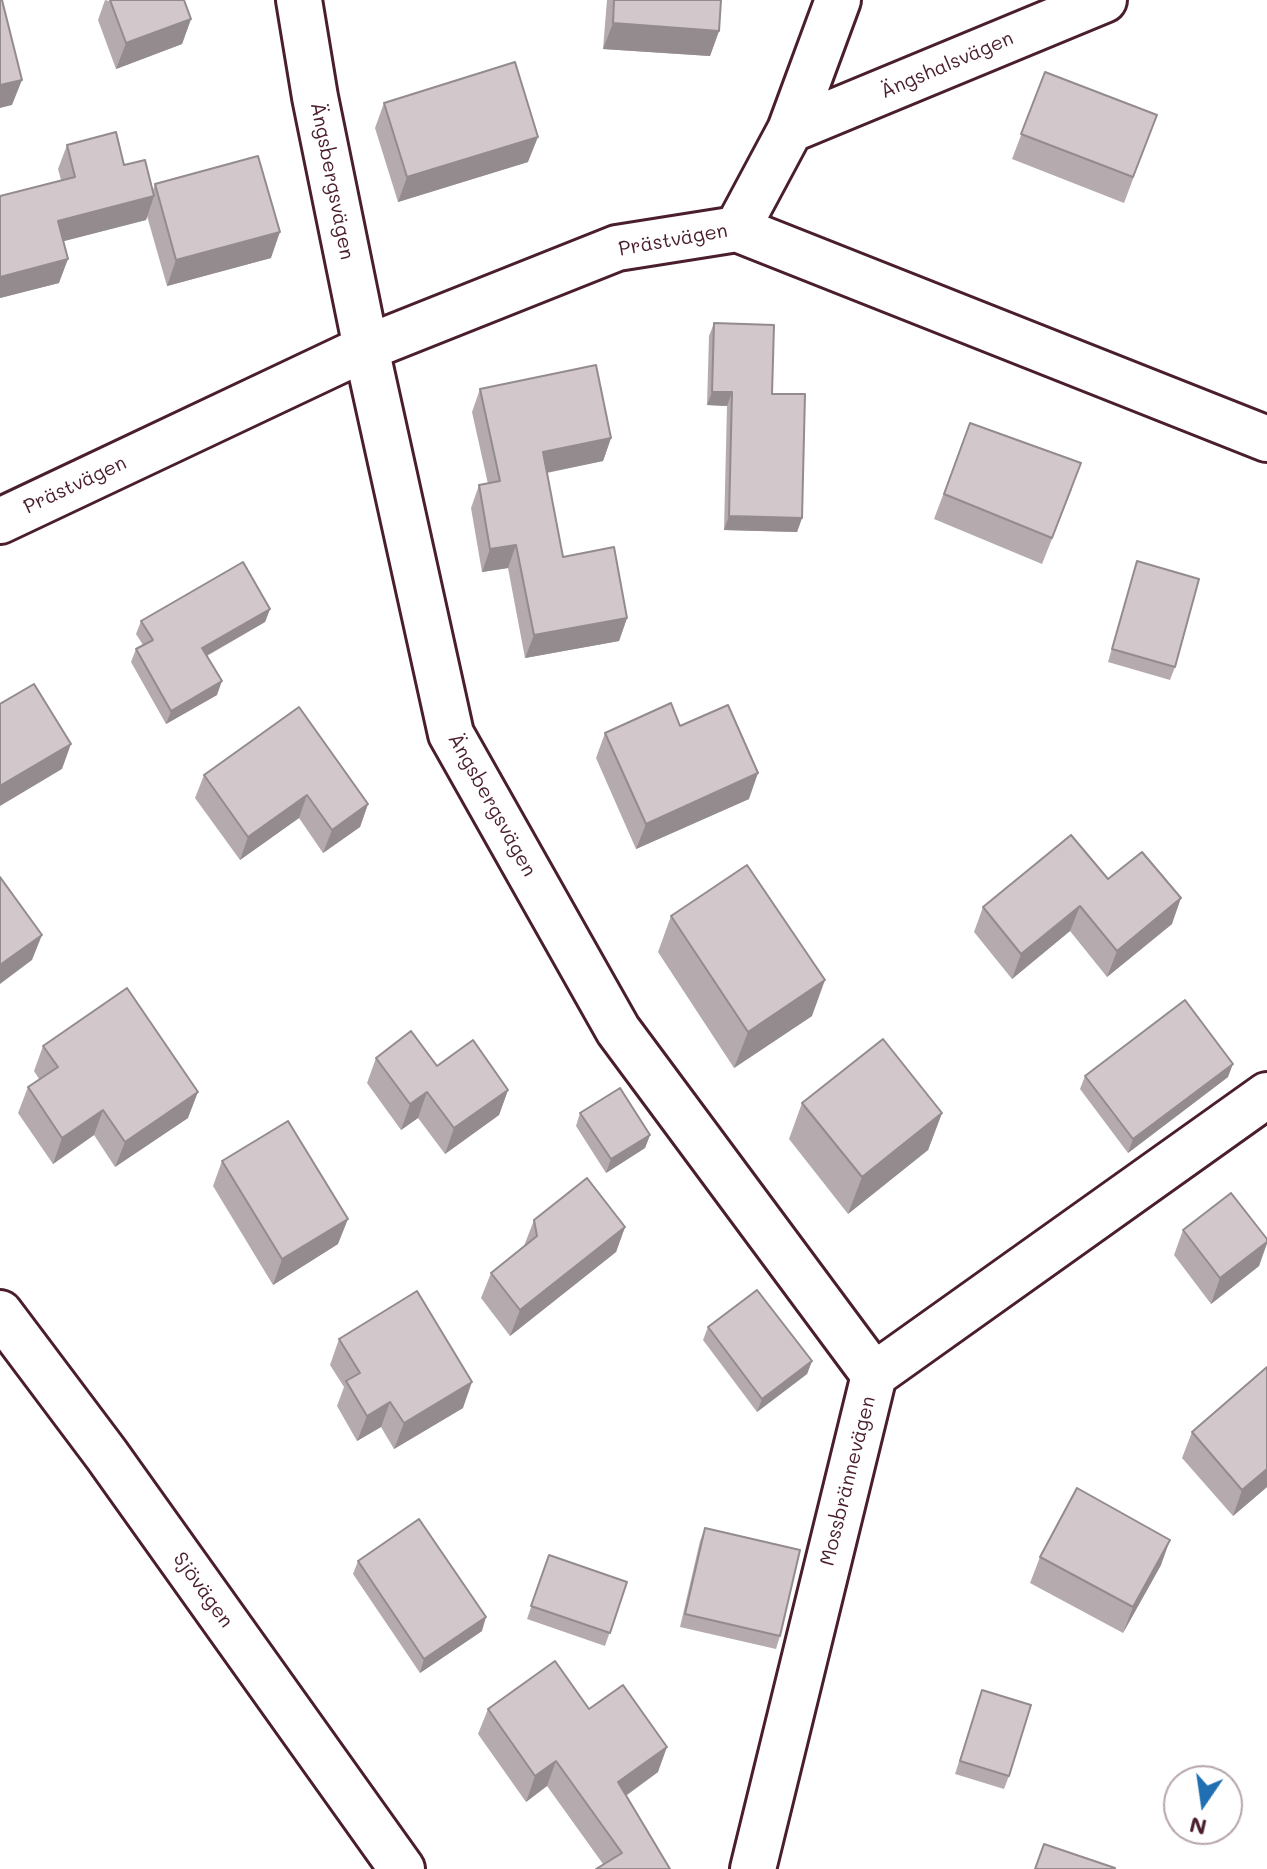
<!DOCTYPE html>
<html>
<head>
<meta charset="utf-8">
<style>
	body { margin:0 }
	#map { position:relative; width:1267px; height:1869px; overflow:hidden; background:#fff; font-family:Mali,sans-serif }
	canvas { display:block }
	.north { position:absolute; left:1163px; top:1765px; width:80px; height:80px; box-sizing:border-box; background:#fff; border:2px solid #b7a5aa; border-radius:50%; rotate:193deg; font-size:22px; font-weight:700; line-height:32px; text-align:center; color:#4a1f2b }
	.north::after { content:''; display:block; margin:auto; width:28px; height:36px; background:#1f6fb2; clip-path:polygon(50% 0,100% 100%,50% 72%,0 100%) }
</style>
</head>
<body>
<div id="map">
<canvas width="1267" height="1869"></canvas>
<div class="north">N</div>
</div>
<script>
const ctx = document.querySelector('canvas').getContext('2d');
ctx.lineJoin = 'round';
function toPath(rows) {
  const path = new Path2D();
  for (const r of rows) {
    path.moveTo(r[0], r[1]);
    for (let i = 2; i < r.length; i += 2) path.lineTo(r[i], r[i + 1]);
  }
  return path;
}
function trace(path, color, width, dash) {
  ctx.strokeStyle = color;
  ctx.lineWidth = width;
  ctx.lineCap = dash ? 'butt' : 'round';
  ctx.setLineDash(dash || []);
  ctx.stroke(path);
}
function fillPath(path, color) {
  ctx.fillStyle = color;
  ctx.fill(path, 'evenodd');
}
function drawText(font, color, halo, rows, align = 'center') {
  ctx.font = font + ' Mali,sans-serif';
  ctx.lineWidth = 8;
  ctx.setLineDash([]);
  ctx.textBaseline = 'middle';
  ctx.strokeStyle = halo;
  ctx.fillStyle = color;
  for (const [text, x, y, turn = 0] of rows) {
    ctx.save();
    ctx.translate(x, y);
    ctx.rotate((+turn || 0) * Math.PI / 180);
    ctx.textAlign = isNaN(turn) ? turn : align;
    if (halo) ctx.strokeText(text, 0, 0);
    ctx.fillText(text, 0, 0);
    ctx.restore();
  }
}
const street = toPath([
	[299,0,315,97,366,348,451,734,618,1030,874,1375],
	[790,130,1104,0],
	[737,229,790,130,838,0],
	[753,1869,874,1375,1267,1095]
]);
const secondary = toPath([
	[0,521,366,348,617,248,737,229,1267,439],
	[0,1313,106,1454,402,1869]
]);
trace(street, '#4a1f2b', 50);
trace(secondary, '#4a1f2b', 50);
trace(street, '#fff', 44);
trace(secondary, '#fff', 44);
fillPath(toPath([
	[105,0,191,19,182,44,116,69,98,20],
	[607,0,721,0,719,31,710,56,603,49],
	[1045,72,1157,115,1124,203,1012,159],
	[384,103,528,162,398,202,375,128],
	[67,145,124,165,153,190,155,184,271,258,167,286,147,216,146,220,63,241,59,283,0,298,0,196,61,180,58,169],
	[714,323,772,394,802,518,797,532,724,530,727,406,707,405,709,336],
	[480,389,611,438,603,461,547,473,563,557,627,618,619,641,525,658,508,568,482,572,471,508,479,485,488,484,472,412],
	[970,423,1072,489,1042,564,934,519],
	[1137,561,1175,667,1170,680,1108,662],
	[270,609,265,622,207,656,217,695,166,724,131,662,136,649,143,645,136,634,141,621],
	[680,726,749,799,636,849,596,758,605,733],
	[204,775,368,804,360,827,323,853,299,818,240,860,195,798],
	[1108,879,1172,924,1107,977,1070,931,1012,979,974,932,983,907],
	[671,916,812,1016,734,1068,658,952],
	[43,1046,188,1118,115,1167,94,1135,53,1164,18,1113,28,1087,39,1079,34,1071],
	[376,1058,437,1066,508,1090,499,1115,445,1154,418,1118,401,1130,367,1083],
	[1085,1076,1228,1077,1128,1153,1080,1089],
	[802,1103,942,1113,928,1150,848,1214,789,1139],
	[580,1113,650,1135,645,1148,606,1173,576,1126],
	[222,1161,338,1244,273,1285,213,1186],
	[534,1220,625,1227,616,1252,510,1336,481,1298,491,1273,524,1246],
	[1183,1230,1267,1239,1267,1244,1259,1266,1211,1304,1174,1255],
	[708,1327,812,1361,807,1374,757,1412,703,1340],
	[339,1339,463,1408,394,1449,381,1427,357,1441,337,1406,344,1387,330,1365],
	[1267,1367,1267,1487,1233,1516,1182,1458,1192,1432],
	[705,1528,780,1636,776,1649,680,1627,700,1541],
	[549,1555,627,1582,605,1646,527,1619],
	[1040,1557,1161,1565,1123,1633,1030,1583],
	[358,1561,482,1631,420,1673,353,1574],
	[982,1690,1009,1776,1004,1789,955,1774],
	[488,1709,589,1709,658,1772,626,1796,670,1869,603,1864,547,1786,526,1802,478,1734]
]), '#b5abaf');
fillPath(toPath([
	[191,19,182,44,116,69,126,43],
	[613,23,719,31,710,56,603,49],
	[22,80,12,105,0,108,0,85],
	[538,137,528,162,398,202,407,177],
	[154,196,146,220,49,245,58,221],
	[280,232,271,258,167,286,176,260],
	[68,259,59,283,0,298,0,277],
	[712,392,732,392,727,406,707,405],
	[611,438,603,461,534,475,543,452],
	[729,516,802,518,797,532,724,530],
	[516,545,508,568,482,572,490,549],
	[270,609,265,622,197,661,202,648],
	[627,618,619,641,525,658,534,635],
	[222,681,217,695,166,724,171,711],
	[71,744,62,769,0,806,0,786],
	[758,773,749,799,636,849,646,824],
	[307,795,299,818,240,860,248,837],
	[368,804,360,827,323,853,332,830],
	[1181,898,1172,924,1107,977,1117,951],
	[1080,906,1070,931,1012,979,1021,954],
	[42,935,32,960,0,984,0,965],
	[825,980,812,1016,734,1068,748,1032],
	[1233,1064,1228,1077,1128,1153,1133,1139],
	[508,1090,499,1115,445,1154,454,1128],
	[198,1092,188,1118,115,1167,125,1142],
	[427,1092,418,1118,401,1130,410,1104],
	[103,1110,94,1135,53,1164,62,1138],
	[942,1113,928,1150,848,1214,862,1177],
	[650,1135,645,1148,606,1173,611,1159],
	[348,1219,338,1244,273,1285,282,1259],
	[625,1227,616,1252,510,1336,520,1310],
	[1267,1242,1259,1266,1211,1304,1220,1278],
	[812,1361,807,1374,757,1412,762,1399],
	[472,1382,463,1408,394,1449,404,1423],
	[390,1402,381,1427,357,1441,367,1416],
	[1267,1469,1267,1487,1233,1516,1242,1490],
	[1170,1540,1161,1565,1123,1633,1133,1607],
	[486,1617,482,1631,420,1673,424,1659],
	[667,1747,658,1772,608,1808,618,1782],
	[556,1761,547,1786,526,1802,535,1776]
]), '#938b8e');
const building = toPath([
	[0,0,2,0,22,80,0,85,0,0],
	[110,0,184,0,191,19,126,43,110,0],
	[614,0,721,0,719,31,613,23,614,0],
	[515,62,538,137,407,177,384,103,515,62],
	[1045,72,1157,115,1133,177,1021,134,1045,72],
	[116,132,124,165,145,160,154,196,58,221,68,259,0,277,0,196,75,177,67,145,116,132],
	[258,156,280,232,176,260,155,184,258,156],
	[714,323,774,325,772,394,805,394,802,518,729,516,732,392,712,392,714,323],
	[596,365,611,438,543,452,563,557,614,547,627,618,534,635,516,545,490,549,479,485,500,481,480,389,596,365],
	[970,423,1081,463,1052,538,944,494,970,423],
	[1137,561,1199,579,1175,667,1112,649,1137,561],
	[243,562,270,609,202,648,222,681,171,711,136,649,153,640,141,621,243,562],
	[34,684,71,744,0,786,0,704,34,684],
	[671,703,680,726,728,705,758,773,646,824,605,733,671,703],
	[299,707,368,804,332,830,307,795,248,837,204,775,299,707],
	[1071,835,1108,879,1142,852,1181,898,1117,951,1080,906,1021,954,983,907,1071,835],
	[747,865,825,980,748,1032,671,916,747,865],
	[0,877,42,935,0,965,0,877],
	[127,988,198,1092,125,1142,103,1110,62,1138,28,1087,58,1067,43,1046,127,988],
	[1185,1000,1233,1064,1133,1139,1085,1076,1185,1000],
	[411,1031,437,1066,473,1040,508,1090,454,1128,427,1092,410,1104,376,1058,411,1031],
	[883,1039,942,1113,862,1177,802,1103,883,1039],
	[620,1088,650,1135,611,1159,580,1113,620,1088],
	[288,1121,348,1219,282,1259,222,1161,288,1121],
	[587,1178,625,1227,520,1310,491,1273,537,1236,534,1220,587,1178],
	[1231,1193,1267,1239,1267,1242,1220,1278,1183,1230,1231,1193],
	[757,1290,812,1361,762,1399,708,1327,757,1290],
	[417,1291,472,1382,404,1423,390,1402,367,1416,346,1381,360,1373,339,1339,417,1291],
	[1267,1367,1267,1469,1242,1490,1192,1432,1267,1367],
	[1077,1488,1170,1540,1133,1607,1040,1557,1077,1488],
	[419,1519,486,1617,424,1659,358,1561,419,1519],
	[705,1528,800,1550,780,1636,685,1614,705,1528],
	[549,1555,627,1582,610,1633,531,1606,549,1555],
	[555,1661,589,1709,623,1685,667,1747,618,1782,670,1869,596,1869,622,1853,556,1761,535,1776,488,1709,555,1661],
	[982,1690,1031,1705,1009,1776,960,1761,982,1690],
	[1044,1844,1115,1868,1114,1869,1035,1869,1044,1844]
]);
fillPath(building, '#d2c7cb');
trace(building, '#938b8e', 2);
drawText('20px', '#4a1f2b', '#fff', [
	["Ängshalsvägen",947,65,-23],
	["Ängsbergsvägen",332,181,79],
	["Prästvägen",673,240,-10],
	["Prästvägen",75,485,-25],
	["Ängsbergsvägen",492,805,61],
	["Mossbrännevägen",848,1481,-76],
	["Sjövägen",203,1590,54]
]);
</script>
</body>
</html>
